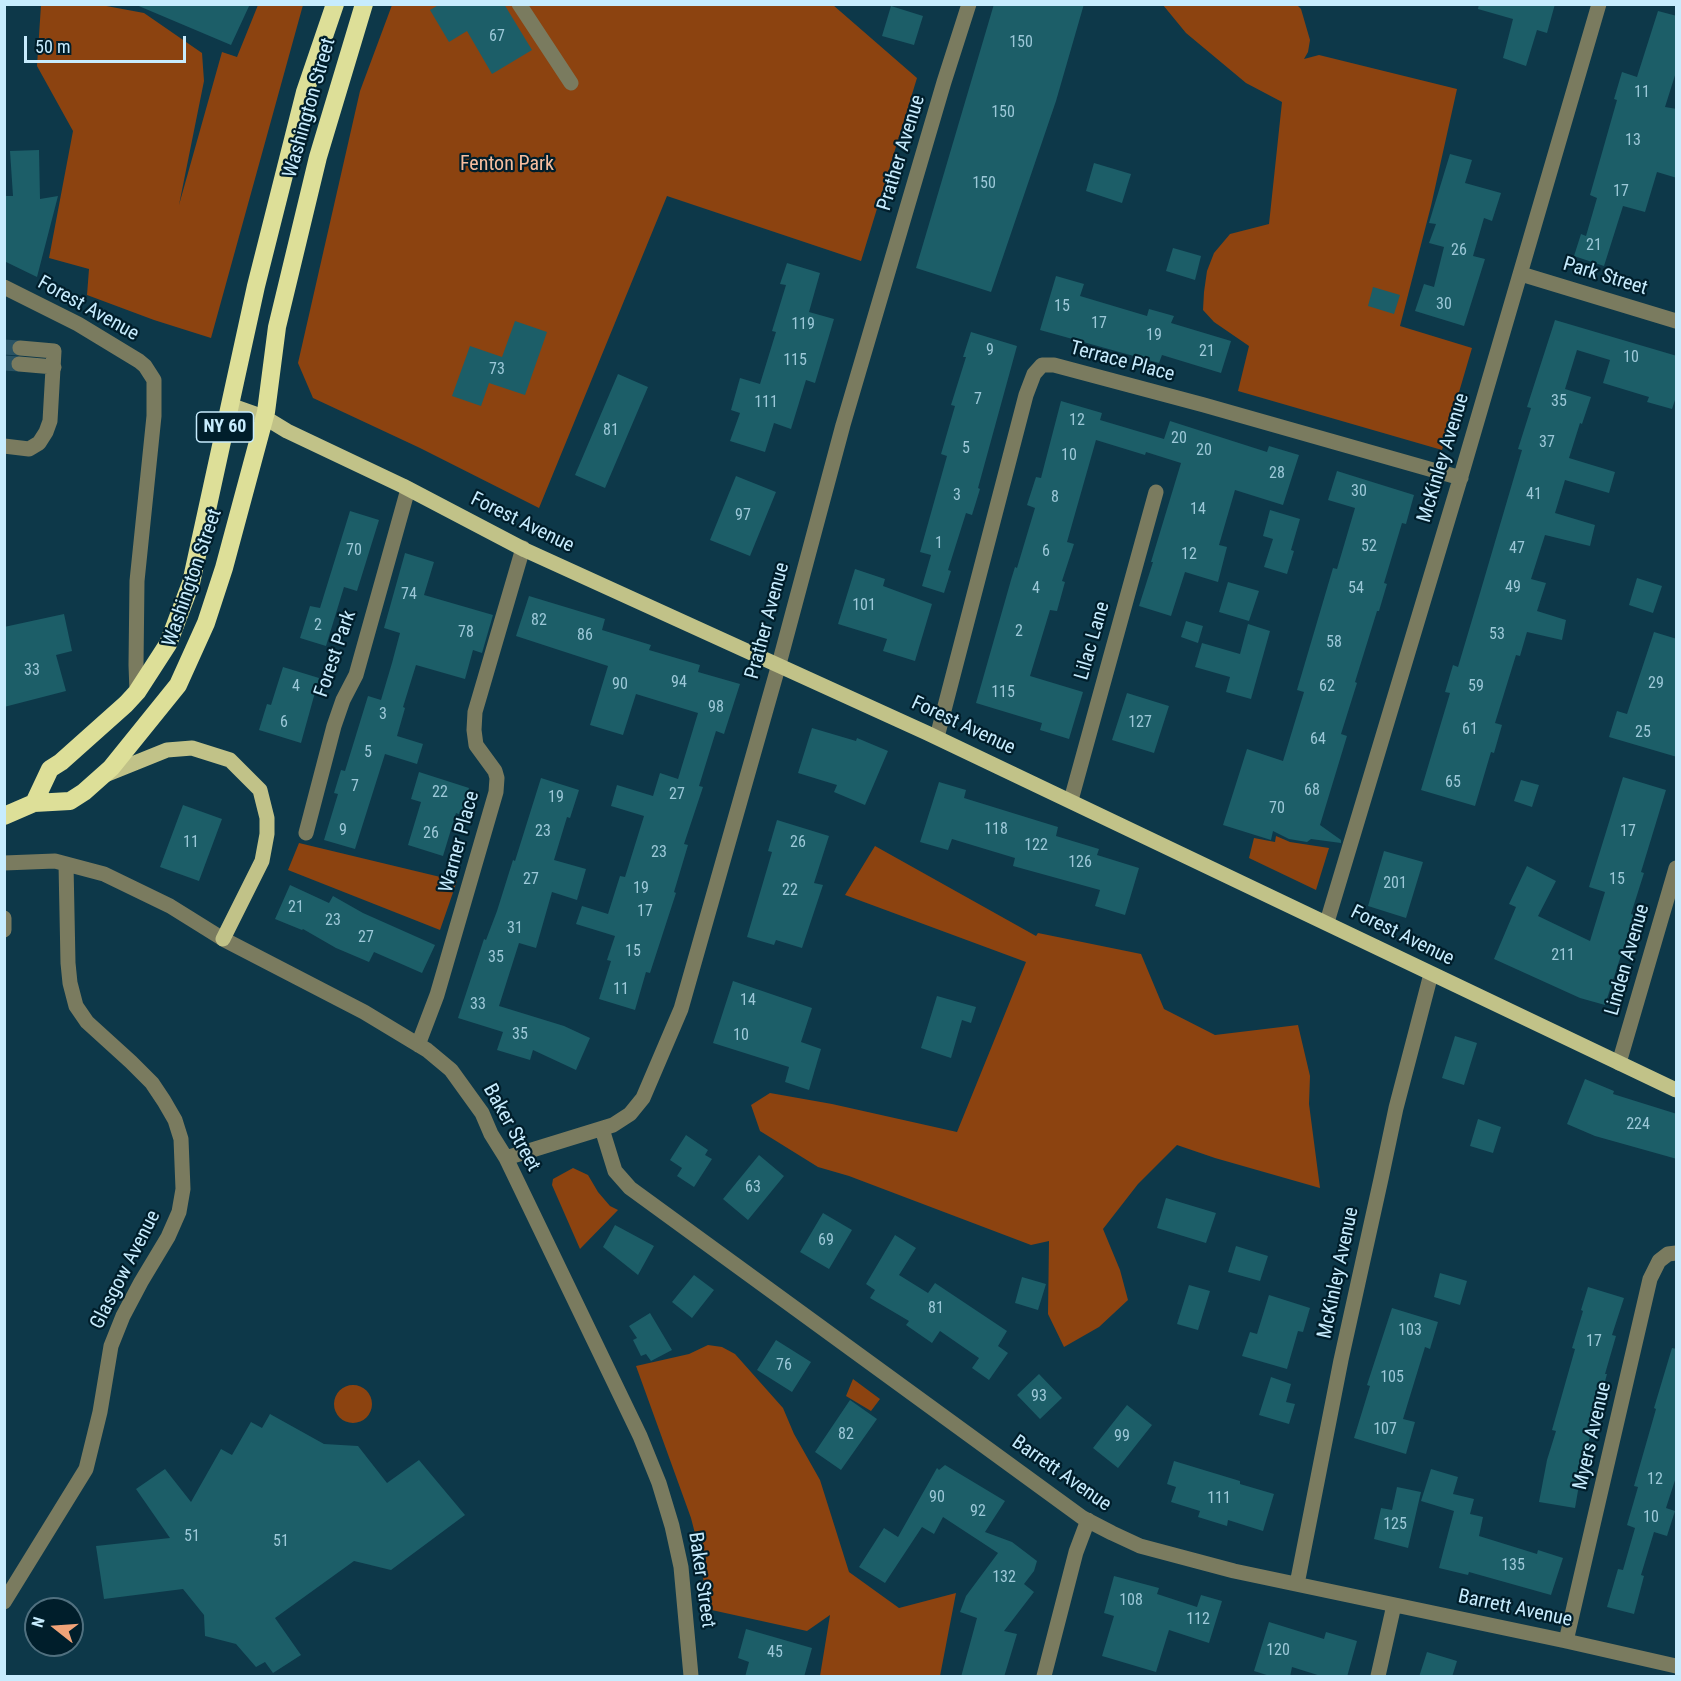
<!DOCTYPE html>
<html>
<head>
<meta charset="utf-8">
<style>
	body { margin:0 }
	#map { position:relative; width:1681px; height:1681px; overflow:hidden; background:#0d3849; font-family:"Roboto Condensed",sans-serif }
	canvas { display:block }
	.frame { position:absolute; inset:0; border:6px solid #c7ecfe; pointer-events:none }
	.north { position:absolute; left:24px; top:1597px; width:60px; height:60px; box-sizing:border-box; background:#001e2b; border:2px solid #50707f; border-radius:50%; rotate:287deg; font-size:16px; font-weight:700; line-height:24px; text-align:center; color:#c7ecfe }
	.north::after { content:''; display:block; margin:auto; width:21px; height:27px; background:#f0a378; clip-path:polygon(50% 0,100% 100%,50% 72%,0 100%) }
	.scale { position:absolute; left:24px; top:36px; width:162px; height:27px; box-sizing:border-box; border:3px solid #c7ecfe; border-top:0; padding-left:8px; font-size:18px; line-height:21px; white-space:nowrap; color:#c7ecfe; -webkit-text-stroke:4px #001e2b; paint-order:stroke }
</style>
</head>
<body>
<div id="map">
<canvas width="1681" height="1681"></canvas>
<div class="frame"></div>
<div class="north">N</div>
<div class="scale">50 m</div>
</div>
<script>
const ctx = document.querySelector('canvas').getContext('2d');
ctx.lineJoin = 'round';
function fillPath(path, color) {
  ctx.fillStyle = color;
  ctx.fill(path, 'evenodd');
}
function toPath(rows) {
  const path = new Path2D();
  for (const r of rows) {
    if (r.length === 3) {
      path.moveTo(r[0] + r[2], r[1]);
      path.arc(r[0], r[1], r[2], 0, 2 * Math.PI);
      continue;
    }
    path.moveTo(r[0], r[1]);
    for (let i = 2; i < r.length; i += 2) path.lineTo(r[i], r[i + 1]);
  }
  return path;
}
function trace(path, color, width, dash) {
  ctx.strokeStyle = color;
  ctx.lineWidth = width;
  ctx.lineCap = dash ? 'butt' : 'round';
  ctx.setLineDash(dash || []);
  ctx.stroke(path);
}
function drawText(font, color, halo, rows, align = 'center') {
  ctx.font = font + ' "Roboto Condensed",sans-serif';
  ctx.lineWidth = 4.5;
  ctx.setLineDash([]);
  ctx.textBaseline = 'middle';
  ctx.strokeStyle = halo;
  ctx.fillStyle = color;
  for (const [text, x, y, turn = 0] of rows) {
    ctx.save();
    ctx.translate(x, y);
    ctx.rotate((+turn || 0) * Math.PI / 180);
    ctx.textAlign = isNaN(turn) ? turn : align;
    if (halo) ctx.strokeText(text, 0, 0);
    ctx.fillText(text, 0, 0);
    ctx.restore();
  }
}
fillPath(toPath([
	[41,5,101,5,144,13,202,53,204,81,179,205,222,52,237,57,258,5,303,5,211,338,154,320,87,295,89,269,49,258,73,131,37,66],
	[392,5,833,5,917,78,861,261,667,196,539,508,420,448,313,398,298,363,360,91],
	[1163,5,1297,5,1301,9,1310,40,1308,52,1304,59,1319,55,1457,89,1431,206,1400,326,1472,348,1442,450,1238,391,1249,346,1214,322,1203,310,1204,292,1207,271,1214,253,1230,234,1269,224,1282,102,1246,83,1186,33],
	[1276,836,1290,842,1329,848,1316,890,1249,858,1254,838,1275,842],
	[299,843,457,881,440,930,288,870],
	[875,846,1036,936,1038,933,1141,954,1164,1009,1215,1035,1298,1025,1310,1076,1309,1104,1320,1188,1215,1158,1177,1145,1138,1184,1103,1229,1120,1270,1128,1300,1099,1327,1064,1347,1048,1314,1049,1241,1031,1245,849,1176,818,1167,760,1131,751,1105,770,1093,832,1104,957,1132,1026,962,845,895],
	[573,1168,588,1175,598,1192,610,1206,618,1210,580,1249,552,1185,553,1179],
	[708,1345,722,1347,735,1354,783,1408,794,1434,820,1480,849,1572,899,1608,956,1593,940,1676,820,1676,830,1615,807,1631,707,1609,700,1553,691,1518,636,1366,689,1354],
	[853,1379,880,1399,871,1411,846,1396],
	[353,1404,19]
]), '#8c4310');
fillPath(toPath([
	[134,4,250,4,231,45],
	[440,4,504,4,532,50,492,74,467,31,449,42,430,10],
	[994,4,1084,4,1056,101,991,292,916,268],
	[1479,4,1555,4,1547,33,1537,30,1526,66,1503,58,1513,19,1478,9],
	[891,6,923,16,914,45,882,36],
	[1658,11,1677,16,1677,69,1665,107,1677,109,1677,178,1657,172,1645,212,1623,206,1604,266,1574,256,1581,234,1586,236,1597,198,1590,195,1617,100,1614,99,1622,72,1637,77],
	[39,150,40,199,58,196,37,277,4,261,4,196,13,196,10,151],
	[1450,154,1472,160,1465,183,1501,193,1492,221,1484,218,1473,256,1485,259,1464,326,1415,311,1424,284,1434,287,1444,247,1429,243,1436,224,1429,223],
	[1094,163,1131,174,1122,203,1086,191],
	[1173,248,1201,256,1195,280,1166,271],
	[787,263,820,273,809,312,834,319,815,383,806,380,791,429,774,423,765,452,730,441,740,413,731,410,740,378,760,384,776,332,772,331,786,285,780,284],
	[1056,276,1084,284,1080,296,1147,316,1149,309,1174,316,1171,323,1231,341,1221,373,1162,355,1159,363,1040,330],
	[1373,287,1400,295,1394,314,1368,306],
	[1555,320,1677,356,1677,394,1672,409,1647,402,1649,397,1603,383,1610,360,1577,350,1565,389,1591,397,1582,424,1580,423,1569,458,1615,472,1609,493,1565,480,1555,513,1595,525,1590,546,1545,535,1531,579,1546,583,1537,611,1566,620,1562,640,1527,632,1520,656,1516,655,1495,723,1502,725,1494,753,1491,752,1475,806,1421,790,1450,693,1445,692,1453,665,1458,667,1480,593,1522,450,1518,449,1531,408,1527,407],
	[515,321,547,332,525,395,489,383,481,406,452,396,470,346,502,357],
	[971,332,1017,346,978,488,980,489,972,515,966,513,948,570,951,571,944,593,922,586,931,555,920,552,947,456,941,454,955,406,951,405,966,357,963,357],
	[618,374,648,387,605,488,575,475],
	[1061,401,1102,413,1100,420,1164,439,1170,421,1267,452,1269,446,1299,455,1283,505,1235,490,1219,545,1227,547,1218,582,1185,572,1171,616,1139,606,1153,562,1151,562,1181,463,1146,452,1145,455,1096,440,1067,542,1074,544,1062,581,1065,582,1057,611,1050,610,1030,676,1083,692,1069,739,1040,730,1042,723,976,703,1011,580,1015,567,1017,568,1035,508,1027,505,1036,477,1041,478],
	[1337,471,1414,495,1406,524,1402,523,1384,583,1387,584,1379,611,1377,611,1355,682,1357,683,1341,734,1347,736,1320,825,1341,840,1341,843,1311,839,1307,842,1289,839,1273,831,1271,840,1223,825,1247,749,1283,761,1304,692,1297,690,1333,568,1337,569,1355,508,1328,500],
	[736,476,776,492,750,556,710,540],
	[1270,510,1300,519,1291,550,1294,551,1287,574,1264,567,1273,539,1263,536],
	[350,511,379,520,357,591,344,587,326,646,300,638,310,606,320,608],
	[405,553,434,562,424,595,493,615,482,653,473,650,465,679,416,665,403,707,405,708,397,736,423,744,417,764,385,754,355,849,324,840,338,794,334,793,341,770,345,771,368,696,381,700,392,663,400,633,384,628],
	[855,569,885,579,883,586,932,604,915,661,883,651,887,639,838,624],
	[1637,578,1662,586,1653,613,1629,605],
	[1228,582,1259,591,1249,621,1219,612],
	[529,596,605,619,602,630,651,645,649,650,700,665,698,672,740,684,724,734,716,731,699,786,703,787,684,844,688,845,674,892,676,893,650,973,646,972,635,1010,599,999,611,961,607,960,615,936,576,924,582,906,608,914,620,876,625,877,644,816,611,806,617,785,653,796,660,773,678,779,698,713,636,694,623,735,590,725,608,666,516,636],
	[64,614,72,651,56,655,66,691,4,707,4,627],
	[1186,621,1203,626,1198,643,1181,637],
	[1248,624,1270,631,1251,699,1226,692,1230,677,1195,667,1202,643,1240,654],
	[1654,632,1677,639,1677,757,1609,737,1617,711,1627,714],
	[283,667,319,678,301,743,259,730,267,704,271,705],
	[1127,693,1169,706,1154,753,1112,740],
	[812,728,856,741,857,738,888,751,865,805,834,792,837,785,798,773],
	[419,772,469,788,461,815,456,813,443,856,408,845,421,802,411,799],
	[1623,777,1666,790,1641,872,1644,873,1631,914,1634,915,1605,1005,1580,998,1494,959,1516,907,1509,904,1527,866,1556,881,1538,916,1590,941,1605,892,1589,887],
	[541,778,579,790,570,818,567,817,554,860,586,869,577,900,552,892,536,948,519,943,499,1006,564,1026,590,1038,576,1070,533,1050,530,1060,497,1050,503,1032,458,1018,484,939,486,940,497,911,513,860,515,861],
	[1521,780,1539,785,1532,807,1514,801],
	[939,782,966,790,964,798,1058,827,1056,836,1099,849,1097,855,1139,868,1125,915,1095,906,1100,890,1013,866,1015,858,952,839,948,850,920,842],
	[183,805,222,819,199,881,160,867],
	[777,820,829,836,814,883,823,885,802,948,776,940,774,945,747,937,772,852,768,851],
	[1384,851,1423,862,1406,918,1368,906],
	[290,885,329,903,333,896,363,913,435,945,422,973,374,952,369,962,336,948,303,929,302,930,275,919],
	[733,981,812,1008,801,1042,821,1049,809,1090,785,1082,789,1067,713,1043],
	[937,996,976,1007,971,1023,962,1020,951,1058,921,1048],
	[1455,1036,1477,1043,1464,1085,1442,1078],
	[1585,1079,1614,1091,1613,1094,1677,1114,1677,1159,1595,1136,1567,1124],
	[1478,1119,1501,1127,1493,1153,1470,1146],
	[686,1135,708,1150,705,1155,712,1159,694,1187,677,1176,682,1168,670,1160],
	[759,1155,784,1176,748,1220,723,1199],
	[1166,1198,1216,1213,1206,1243,1157,1228],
	[823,1213,852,1230,829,1269,800,1252],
	[615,1225,654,1246,638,1275,603,1247],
	[895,1235,916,1248,899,1275,928,1293,935,1283,1007,1331,998,1346,1008,1353,989,1380,972,1368,979,1358,940,1331,932,1343,906,1325,909,1321,870,1298,875,1290,866,1284],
	[1236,1246,1268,1256,1260,1281,1228,1272],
	[1440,1273,1467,1281,1460,1305,1434,1297],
	[694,1275,714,1290,692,1318,672,1302],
	[1022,1277,1046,1284,1038,1310,1015,1303],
	[1189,1285,1210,1291,1198,1330,1177,1324],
	[1588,1287,1624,1298,1612,1335,1616,1336,1605,1374,1607,1374,1586,1451,1589,1452,1579,1485,1575,1508,1539,1502,1547,1460,1556,1431,1552,1430,1575,1349,1572,1348,1583,1311,1581,1310],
	[1269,1295,1310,1308,1303,1332,1298,1331,1287,1369,1242,1356,1250,1332,1257,1334],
	[1392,1308,1438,1322,1430,1349,1425,1347,1403,1419,1415,1422,1406,1454,1354,1438,1370,1386,1367,1385],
	[650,1313,672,1350,651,1361,646,1354,641,1356,633,1340,637,1338,629,1326],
	[776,1340,811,1362,792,1392,757,1370],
	[1672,1348,1677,1349,1677,1474,1666,1508,1675,1511,1667,1536,1654,1532,1641,1575,1644,1576,1634,1614,1607,1607,1618,1569,1623,1570,1635,1528,1627,1525,1638,1487,1634,1486,1656,1409,1654,1408],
	[1039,1374,1062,1398,1040,1419,1017,1395],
	[1271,1377,1291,1384,1286,1402,1295,1404,1289,1424,1259,1415],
	[850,1400,877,1419,841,1470,815,1452],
	[1127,1405,1152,1425,1118,1468,1093,1448],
	[270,1414,324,1444,358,1446,387,1483,419,1460,465,1515,391,1570,354,1561,275,1618,301,1655,273,1673,265,1662,256,1667,236,1644,205,1636,204,1615,183,1589,104,1599,96,1546,170,1538,136,1489,165,1469,191,1502,221,1449,232,1455,251,1422,262,1428],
	[1174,1461,1240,1481,1240,1484,1274,1494,1263,1531,1228,1520,1227,1526,1198,1517,1200,1511,1171,1502,1176,1487,1167,1484],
	[945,1465,1005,1501,985,1532,1012,1542,1037,1561,1034,1571,1024,1584,1034,1592,1004,1631,1017,1634,1004,1677,961,1677,977,1618,960,1612,966,1596,998,1553,943,1517,934,1534,922,1527,885,1583,859,1567,884,1528,898,1537,937,1468,939,1470],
	[1431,1469,1458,1477,1453,1494,1474,1499,1470,1514,1483,1517,1479,1536,1537,1554,1538,1550,1563,1558,1551,1595,1469,1572,1468,1575,1439,1568,1454,1511,1421,1501],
	[1397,1487,1421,1492,1408,1548,1374,1539,1381,1508,1392,1510],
	[1114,1576,1159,1588,1157,1594,1197,1607,1201,1595,1222,1601,1209,1643,1169,1630,1156,1672,1102,1656,1114,1616,1104,1613],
	[1269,1622,1324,1639,1326,1632,1357,1641,1347,1677,1324,1677,1292,1667,1290,1677,1273,1677,1254,1671],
	[746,1629,812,1648,804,1677,745,1677,749,1662,738,1658],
	[1427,1652,1457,1661,1452,1677,1419,1677]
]), '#1c5e68');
trace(toPath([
	[4,347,20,348],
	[4,363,19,364]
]), '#295364', 15, [15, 8]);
trace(toPath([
	[519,4,571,83],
	[1521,274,1676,321],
	[4,287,78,324,139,361,145,366,154,380,154,416,137,581,136,665,137,692],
	[19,364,54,367],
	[4,446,29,449,39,443,46,432,50,421,54,351,20,348],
	[937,737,1026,395,1034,374,1042,365,1054,365,1204,405,1461,478],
	[1071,800,1156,492],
	[306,833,334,726,343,700,356,675,408,489],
	[4,863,55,861,104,874,170,906,223,939,364,1012,427,1050,451,1070,482,1113,491,1134,506,1158,640,1436,659,1483,672,1526,681,1567,691,1676],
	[4,918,4,930],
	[1327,922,1461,476,1599,4],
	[418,1045,437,995,496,792,497,778,495,771,476,745,474,730,475,712,523,548],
	[1619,1063,1676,868],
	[602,1129,615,1171,630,1188,1083,1518,1112,1533,1140,1546,1234,1571,1566,1641,1676,1666],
	[506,1158,613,1125,630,1114,643,1098,681,1009,779,664,843,425,944,82,969,4],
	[1297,1584,1341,1360,1381,1179,1396,1108,1431,974],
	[4,1602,86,1469,100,1412,111,1346,123,1316,141,1282,168,1237,179,1212,183,1189,181,1139,175,1120,164,1101,152,1083,131,1062,87,1022,76,1006,70,983,68,963,66,864],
	[1566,1641,1650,1279,1659,1261,1668,1254,1676,1253],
	[1044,1676,1076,1552,1088,1520],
	[1378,1676,1394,1605]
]), '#7a7b5f', 15);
trace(toPath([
	[230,405,264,417,287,431,403,486,525,550,927,733,1676,1090],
	[105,775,167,750,192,748,230,760,260,790,267,818,267,834,262,861,223,939]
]), '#c1c288', 15);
trace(toPath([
	[34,803,50,769,61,762,126,704,137,692,168,644,191,583,256,286,305,92,335,4],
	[4,816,34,803,70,801,84,792,111,768,178,685,206,623,224,568,266,412,277,327,318,157,364,4]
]), '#dddf98', 18);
drawText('16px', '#9cc8d8', null, [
	["67",497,37],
	["150",1021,43],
	["11",1642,93],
	["150",1003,113],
	["13",1633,141],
	["150",984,184],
	["17",1621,192],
	["21",1594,246],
	["26",1459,251],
	["30",1444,305],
	["15",1062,307],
	["17",1099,324],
	["119",803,325],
	["19",1154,336],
	["9",990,351],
	["21",1207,352],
	["10",1631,358],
	["115",795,361],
	["73",497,370],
	["7",978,400],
	["35",1559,402],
	["111",766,403],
	["12",1077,421],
	["81",611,431],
	["20",1179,439],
	["37",1547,443],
	["5",966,449],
	["20",1204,451],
	["10",1069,456],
	["28",1277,474],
	["30",1359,492],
	["41",1534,495],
	["3",957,496],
	["8",1055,498],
	["14",1198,510],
	["97",743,516],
	["1",939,544],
	["52",1369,547],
	["47",1517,549],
	["70",354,551],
	["6",1046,552],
	["12",1189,555],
	["49",1513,588],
	["4",1036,589],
	["54",1356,589],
	["74",409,595],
	["101",864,606],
	["82",539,621],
	["2",318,626],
	["2",1019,632],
	["78",466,633],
	["53",1497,635],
	["86",585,636],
	["58",1334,643],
	["33",32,671],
	["94",679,683],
	["29",1656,684],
	["90",620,685],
	["4",296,687],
	["62",1327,687],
	["59",1476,687],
	["115",1003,693],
	["98",716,708],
	["3",383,715],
	["6",284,723],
	["127",1140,723],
	["61",1470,730],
	["25",1643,733],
	["64",1318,740],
	["5",368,753],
	["65",1453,783],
	["7",355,787],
	["68",1312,791],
	["22",440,793],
	["27",677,795],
	["19",556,798],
	["70",1277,809],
	["118",996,830],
	["9",343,831],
	["23",543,832],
	["17",1628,832],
	["26",431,834],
	["11",191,843],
	["26",798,843],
	["122",1036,846],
	["23",659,853],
	["126",1080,863],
	["27",531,880],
	["15",1617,880],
	["201",1395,884],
	["19",641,889],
	["22",790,891],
	["21",296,908],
	["17",645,912],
	["23",333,921],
	["31",515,929],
	["27",366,938],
	["15",633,952],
	["211",1563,956],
	["35",496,958],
	["11",621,990],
	["14",748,1001],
	["33",478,1005],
	["35",520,1035],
	["10",741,1036],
	["224",1638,1125],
	["63",753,1188],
	["69",826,1241],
	["81",936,1309],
	["103",1410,1331],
	["17",1594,1342],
	["76",784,1366],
	["105",1392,1378],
	["93",1039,1397],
	["107",1385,1430],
	["82",846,1435],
	["99",1122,1437],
	["12",1655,1480],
	["90",937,1498],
	["111",1219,1499],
	["92",978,1512],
	["10",1651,1518],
	["125",1395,1525],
	["51",192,1537],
	["51",281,1542],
	["135",1513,1566],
	["132",1004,1578],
	["108",1131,1601],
	["112",1198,1620],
	["120",1278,1651],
	["45",775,1653]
]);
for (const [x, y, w] of [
	[225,427,57]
]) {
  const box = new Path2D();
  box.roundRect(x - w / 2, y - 15, w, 30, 4.5);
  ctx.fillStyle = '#001e2b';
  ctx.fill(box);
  trace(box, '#c7ecfe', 1.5);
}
drawText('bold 18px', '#c7ecfe', null, [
	["NY 60",225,427]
]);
drawText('20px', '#c7ecfe', '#001e2b', [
	["Washington Street",310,108,-74],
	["Prather Avenue",902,153,-73],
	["Park Street",1605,277,17],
	["Forest Avenue",88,309,29],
	["Terrace Place",1122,362,15],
	["McKinley Avenue",1444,458,-73],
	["Forest Avenue",522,523,26],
	["Washington Street",193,578,-71],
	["Prather Avenue",768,621,-75],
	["Lilac Lane",1093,641,-74],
	["Forest Park",336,654,-71],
	["Forest Avenue",963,726,25],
	["Warner Place",460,842,-75],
	["Forest Avenue",1402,936,26],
	["Linden Avenue",1628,960,-74],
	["Baker Street",511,1128,61],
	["Glasgow Avenue",126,1270,-63],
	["McKinley Avenue",1339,1273,-78],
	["Myers Avenue",1593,1436,-77],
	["Barrett Avenue",1061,1474,35],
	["Baker Street",701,1580,82],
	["Barrett Avenue",1515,1609,12]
]);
drawText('20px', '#f7be9f', '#001e2b', [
	["Fenton Park",507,165]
]);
</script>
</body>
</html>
